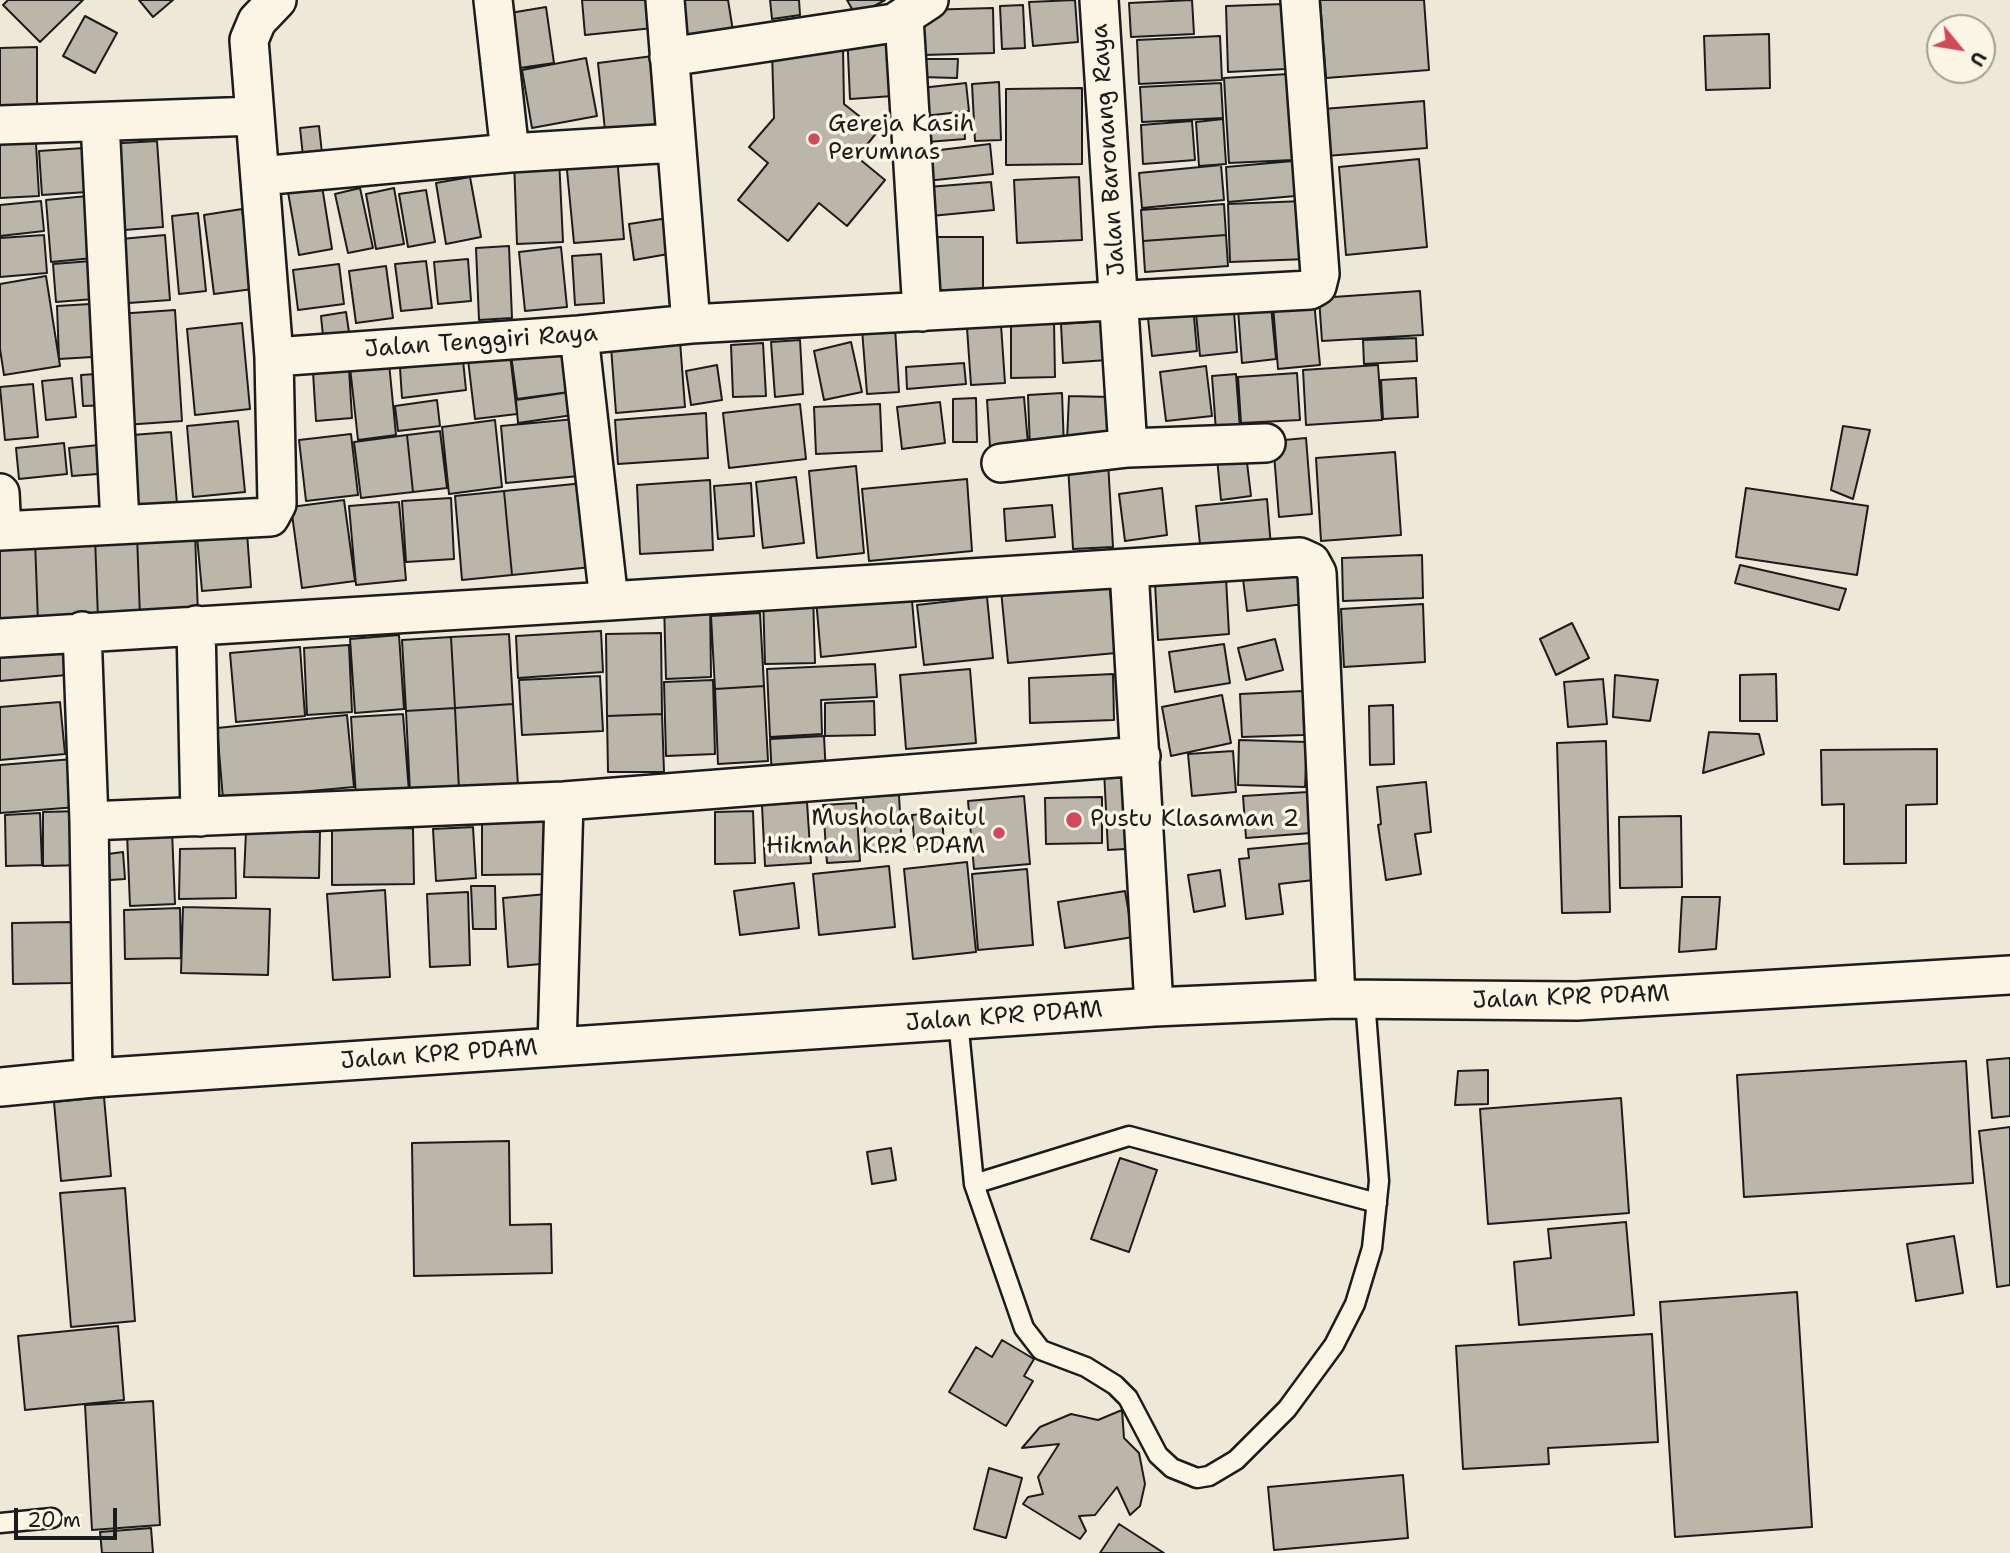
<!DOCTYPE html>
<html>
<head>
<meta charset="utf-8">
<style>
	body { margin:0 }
	#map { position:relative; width:2010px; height:1553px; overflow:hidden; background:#eee8d9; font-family:"Shantell Sans",sans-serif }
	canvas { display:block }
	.north { position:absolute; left:1926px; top:14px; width:70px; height:70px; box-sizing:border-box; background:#fcf5e5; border:2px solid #a29e95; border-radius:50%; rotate:120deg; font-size:19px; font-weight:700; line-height:28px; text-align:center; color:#1c1c1c }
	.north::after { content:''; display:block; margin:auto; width:24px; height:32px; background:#d1495b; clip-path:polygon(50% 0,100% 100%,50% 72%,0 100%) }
	.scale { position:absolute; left:14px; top:1508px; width:103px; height:32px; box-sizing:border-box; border:4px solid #1c1c1c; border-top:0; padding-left:9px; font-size:21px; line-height:24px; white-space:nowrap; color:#1c1c1c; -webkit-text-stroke:5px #fcf5e5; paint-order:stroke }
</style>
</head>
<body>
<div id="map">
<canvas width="2010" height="1553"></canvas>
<div class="north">U</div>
<div class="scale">20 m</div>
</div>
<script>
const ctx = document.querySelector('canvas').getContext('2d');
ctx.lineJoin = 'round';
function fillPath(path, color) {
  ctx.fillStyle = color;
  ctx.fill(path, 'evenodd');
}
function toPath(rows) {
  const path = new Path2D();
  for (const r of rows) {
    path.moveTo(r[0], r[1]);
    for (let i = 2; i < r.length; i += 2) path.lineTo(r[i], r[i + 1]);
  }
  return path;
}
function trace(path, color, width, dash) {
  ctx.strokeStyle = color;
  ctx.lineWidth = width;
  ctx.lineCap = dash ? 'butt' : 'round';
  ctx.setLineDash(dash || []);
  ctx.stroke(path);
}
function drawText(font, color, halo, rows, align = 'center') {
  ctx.font = font + ' "Shantell Sans",sans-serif';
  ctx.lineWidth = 7;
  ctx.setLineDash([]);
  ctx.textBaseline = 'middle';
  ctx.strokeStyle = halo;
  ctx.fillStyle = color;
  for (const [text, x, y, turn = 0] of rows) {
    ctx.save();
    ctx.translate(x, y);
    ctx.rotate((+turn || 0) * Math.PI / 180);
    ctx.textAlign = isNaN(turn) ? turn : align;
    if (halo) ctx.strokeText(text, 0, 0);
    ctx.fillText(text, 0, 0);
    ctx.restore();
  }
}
const building = toPath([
	[8,0,83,0,40,42,3,5,8,0],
	[139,0,173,0,153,17,139,0],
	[582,0,661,0,663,27,585,35,582,0],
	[679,0,728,0,733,31,684,37,679,0],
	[770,0,799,0,800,15,772,19,770,0],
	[847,0,885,0,856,16,847,0],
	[1075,0,1078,42,1033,46,1029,2,1075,0],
	[1192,0,1194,34,1131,37,1129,3,1192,0],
	[1320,0,1424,0,1429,70,1326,78,1320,0],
	[1284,4,1286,69,1228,72,1226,6,1284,4],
	[1023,5,1025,48,1002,49,1000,6,1023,5],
	[546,7,554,63,506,70,498,15,546,7],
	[993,8,994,53,923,55,922,10,993,8],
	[85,16,117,33,95,73,63,56,85,16],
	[890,30,893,96,850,99,847,31,890,30],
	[1769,34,1770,88,1706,90,1704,36,1769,34],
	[1220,36,1222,80,1139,84,1137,40,1220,36],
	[37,47,37,114,0,114,0,48,37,47],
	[843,49,844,104,878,131,857,157,885,180,847,226,819,203,788,241,738,200,768,163,749,147,774,118,772,51,843,49],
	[661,55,668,123,605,130,598,63,661,55],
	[586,58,597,116,532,128,522,70,586,58],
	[921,59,958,59,957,78,921,77,921,59],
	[1288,74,1293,160,1229,163,1224,78,1288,74],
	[999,82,1001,140,975,141,972,84,999,82],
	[966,83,969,111,924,116,921,88,966,83],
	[1221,83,1223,118,1142,122,1140,87,1221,83],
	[1082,88,1082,164,1006,165,1006,89,1082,88],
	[1424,101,1427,148,1326,156,1323,109,1424,101],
	[964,119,965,139,927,142,926,121,964,119],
	[1223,119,1226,164,1199,166,1196,122,1223,119],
	[1192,121,1195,160,1143,164,1141,125,1192,121],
	[35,126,39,196,0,198,0,128,35,126],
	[319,126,322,153,303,156,300,128,319,126],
	[157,141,163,227,111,231,106,144,157,141],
	[990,144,993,174,926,181,923,152,990,144],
	[99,147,102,191,42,195,39,151,99,147],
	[617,156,624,239,574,243,566,160,617,156],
	[559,158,563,242,517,244,514,160,559,158],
	[1419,159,1427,247,1346,255,1339,167,1419,159],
	[1293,161,1295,196,1228,202,1226,167,1293,161],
	[1221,165,1224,200,1142,208,1139,173,1221,165],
	[470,177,481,237,446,244,436,183,470,177],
	[1079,177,1082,240,1017,243,1014,180,1079,177],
	[991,182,994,210,931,216,928,187,991,182],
	[322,186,332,249,299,255,288,192,322,186],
	[360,188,373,248,348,253,335,194,360,188],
	[394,188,404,244,376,249,366,194,394,188],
	[426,190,435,242,408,247,399,194,426,190],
	[98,195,104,257,51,262,46,200,98,195],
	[41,201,44,231,0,236,0,205,41,201],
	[1304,201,1307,259,1230,262,1228,204,1304,201],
	[1224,204,1226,235,1143,241,1141,210,1224,204],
	[242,209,253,289,214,294,204,215,242,209],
	[198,213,206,291,179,294,172,216,198,213],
	[668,218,674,253,634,260,629,224,668,218],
	[44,235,47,273,0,277,0,238,44,235],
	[165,235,170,300,115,304,110,240,165,235],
	[1226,235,1228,266,1145,272,1143,241,1226,235],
	[927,237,983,237,983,290,927,290,927,237],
	[509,246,512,318,479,320,476,248,509,246],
	[561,247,567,307,525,311,519,252,561,247],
	[601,254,604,303,575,305,572,256,601,254],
	[468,259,471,301,438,304,434,262,468,259],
	[104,260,107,298,56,302,53,264,104,260],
	[426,261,432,308,401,311,395,264,426,261],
	[339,264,344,304,298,310,293,270,339,264],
	[386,266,393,318,356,323,349,271,386,266],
	[46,276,60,366,4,375,0,349,0,284,46,276],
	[1420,291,1423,335,1322,341,1319,298,1420,291],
	[1233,298,1237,352,1200,356,1195,302,1233,298],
	[1314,301,1320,365,1278,369,1273,305,1314,301],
	[107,303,109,356,59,359,57,306,107,303],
	[1193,305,1197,351,1152,356,1147,309,1193,305],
	[1271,306,1276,359,1242,363,1238,309,1271,306],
	[175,310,182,421,124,425,117,314,175,310],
	[346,312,349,332,323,336,321,316,346,312],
	[1054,321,1055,377,1011,378,1011,322,1054,321],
	[1106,321,1108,360,1063,363,1061,324,1106,321],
	[242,323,250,409,195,415,187,329,242,323],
	[1001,325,1005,383,971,385,967,328,1001,325],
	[895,327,899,392,867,394,862,329,895,327],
	[1416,338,1417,361,1364,364,1363,340,1416,338],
	[800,340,803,394,775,397,771,342,800,340],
	[562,341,569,392,517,399,510,348,562,341],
	[680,341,685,407,616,413,611,347,680,341],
	[851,342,862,392,824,400,814,351,851,342],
	[763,343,766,396,733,397,731,345,763,343],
	[509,346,517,414,475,419,467,351,509,346],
	[463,360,466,390,402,398,400,368,463,360],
	[389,363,396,435,358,440,350,367,389,363],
	[964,363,966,384,907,389,906,367,964,363],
	[717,365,722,400,691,405,686,371,717,365],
	[1378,365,1382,420,1306,425,1303,370,1378,365],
	[1206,366,1212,416,1166,421,1160,372,1206,366],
	[349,369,352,418,316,421,313,372,349,369],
	[110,373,112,405,83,406,81,375,110,373],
	[1297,373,1300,420,1241,423,1238,377,1297,373],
	[1236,374,1240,429,1216,431,1212,376,1236,374],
	[72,378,76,417,46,420,42,381,72,378],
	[1416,378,1418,417,1383,419,1381,380,1416,378],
	[33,384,38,437,5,440,0,387,33,384],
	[570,392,573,415,518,423,516,400,570,392],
	[1062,393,1064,448,1030,450,1028,395,1062,393],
	[1069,396,1110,397,1108,443,1067,441,1069,396],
	[1024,397,1028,444,990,447,987,400,1024,397],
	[976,398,977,442,953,442,953,399,976,398],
	[437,400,440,426,398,431,395,406,437,400],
	[940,402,945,443,902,449,897,407,940,402],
	[800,404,806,459,729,468,723,413,800,404],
	[880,404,882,451,816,454,814,407,880,404],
	[706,413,708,458,618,464,615,420,706,413],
	[575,419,579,476,506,483,501,426,575,419],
	[495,420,502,487,449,494,442,427,495,420],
	[238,421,245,492,193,497,187,426,238,421],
	[1843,426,1870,430,1853,499,1831,490,1843,426],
	[440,431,447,488,413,492,407,435,440,431],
	[171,432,177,504,125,508,119,436,171,432],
	[351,434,358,495,306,501,299,440,351,434],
	[407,435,413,492,361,498,354,442,407,435],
	[1306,438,1312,514,1279,517,1273,441,1306,438],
	[64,443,67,474,19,479,16,448,64,443],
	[109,444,111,473,72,476,69,448,109,444],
	[1395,452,1401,535,1321,541,1316,458,1395,452],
	[1246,454,1251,496,1221,500,1217,458,1246,454],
	[1108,462,1113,547,1073,549,1068,465,1108,462],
	[856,466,864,553,817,558,809,471,856,466],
	[796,477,804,543,763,548,756,482,796,477],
	[967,479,972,551,869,561,862,489,967,479],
	[710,480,713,550,640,554,637,485,710,480],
	[584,483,592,567,512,575,504,491,584,483],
	[751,483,754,536,718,539,714,486,751,483],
	[1162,488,1167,535,1125,541,1119,494,1162,488],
	[1746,488,1868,506,1857,575,1736,557,1746,488],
	[504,491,512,575,462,580,455,496,504,491],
	[451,498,454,559,406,562,402,501,451,498],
	[1267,499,1271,547,1201,554,1196,506,1267,499],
	[344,500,355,581,302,588,291,507,344,500],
	[399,502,406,580,356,585,349,506,399,502],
	[1052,505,1055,537,1006,541,1004,509,1052,505],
	[195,533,198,615,140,617,137,535,195,533],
	[247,533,251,587,202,591,197,537,247,533],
	[137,535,140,617,98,619,95,537,137,535],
	[95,537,98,619,38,622,35,540,95,537],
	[35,540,38,622,0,624,0,541,35,540],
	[1422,555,1423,598,1343,601,1342,558,1422,555],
	[1740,565,1846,589,1839,610,1735,583,1740,565],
	[1300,572,1304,604,1247,611,1243,579,1300,572],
	[1226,578,1229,634,1158,640,1155,583,1226,578],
	[1109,580,1116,653,1008,663,1001,590,1109,580],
	[911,589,916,647,821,657,816,599,911,589],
	[813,592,815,663,765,664,763,594,813,592],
	[987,597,993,658,924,665,917,605,987,597],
	[710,601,711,677,666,679,664,602,710,601],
	[1423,604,1425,662,1344,667,1341,609,1423,604],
	[760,613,764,686,715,689,711,616,760,613],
	[1572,623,1589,658,1556,675,1540,639,1572,623],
	[601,631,603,672,518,678,516,636,601,631],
	[661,633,662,714,607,716,606,634,661,633],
	[509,634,513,704,455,708,451,637,509,634],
	[399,635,404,709,355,713,350,639,399,635],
	[64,637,67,675,0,681,0,643,64,637],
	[451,637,455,708,406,711,402,640,451,637],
	[1275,639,1283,670,1246,680,1238,648,1275,639],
	[1224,644,1230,683,1175,692,1169,652,1224,644],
	[349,645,352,712,307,715,304,648,349,645],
	[300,647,305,716,236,722,230,653,300,647],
	[875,664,877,697,821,700,822,734,770,737,767,669,875,664],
	[970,669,976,743,906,749,900,675,970,669],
	[1113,674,1114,720,1030,723,1029,678,1113,674],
	[1776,674,1777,721,1740,721,1740,675,1776,674],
	[1615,675,1658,680,1650,721,1613,717,1615,675],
	[600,676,603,731,522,735,519,680,600,676],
	[1603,679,1607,724,1568,727,1564,682,1603,679],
	[713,680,715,754,666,756,664,682,713,680],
	[764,686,768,761,718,764,715,689,764,686],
	[1303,691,1304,735,1242,737,1240,694,1303,691],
	[1222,695,1231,743,1171,756,1162,707,1222,695],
	[874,701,875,735,825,736,825,703,874,701],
	[60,702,65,754,0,760,0,707,60,702],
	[513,704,518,786,459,790,455,708,513,704],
	[1393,705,1394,764,1370,765,1369,706,1393,705],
	[455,708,459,790,410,793,406,711,455,708],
	[403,714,409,792,356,797,351,717,403,714],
	[662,714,664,772,608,772,607,716,662,714],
	[347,715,354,787,223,799,217,728,347,715],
	[1709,732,1759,734,1764,754,1703,773,1709,732],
	[824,736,826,775,772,778,770,739,824,736],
	[1239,740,1307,742,1305,787,1238,785,1239,740],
	[1606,741,1610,912,1562,913,1557,743,1606,741],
	[1937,749,1937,804,1906,805,1906,863,1844,864,1844,804,1822,805,1821,750,1937,749],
	[1233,751,1236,792,1192,796,1188,754,1233,751],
	[73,759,77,807,0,813,0,765,73,759],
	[1139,768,1143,848,1108,850,1104,770,1139,768],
	[1426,782,1431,832,1415,834,1421,874,1386,880,1378,825,1381,824,1377,787,1426,782],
	[1308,792,1311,833,1246,838,1243,796,1308,792],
	[899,795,902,851,866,853,863,797,899,795],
	[1024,796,1030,864,974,869,968,801,1024,796],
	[1102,797,1102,843,1046,844,1045,798,1102,797],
	[807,802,811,863,765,866,762,805,807,802],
	[856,803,860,861,827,863,823,805,856,803],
	[82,811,83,865,43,866,43,812,82,811],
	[482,811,554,811,555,874,482,875,482,811],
	[753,811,755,863,715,864,715,812,753,811],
	[942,812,944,847,915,850,912,815,942,812],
	[40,813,42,865,6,866,5,815,40,813],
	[1681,816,1682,887,1620,888,1619,817,1681,816],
	[473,827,476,878,436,881,433,829,473,827],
	[413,828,414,884,332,885,332,829,413,828],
	[172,831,175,904,130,906,127,833,172,831],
	[246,831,320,832,319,878,244,877,246,831],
	[1311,843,1314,880,1279,884,1283,914,1246,919,1239,859,1249,858,1248,849,1311,843],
	[235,848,236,898,179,899,180,849,235,848],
	[123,852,125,879,110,880,108,854,123,852],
	[967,862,976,952,913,959,904,869,967,862],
	[889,866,895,927,819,935,813,874,889,866],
	[1027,869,1033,945,978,950,972,874,1027,869],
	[1220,870,1225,906,1194,912,1188,875,1220,870],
	[794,883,799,928,740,935,734,891,794,883],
	[471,886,495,886,496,929,473,929,471,886],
	[385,890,390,977,333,980,327,894,385,890],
	[1125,891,1133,937,1065,948,1058,902,1125,891],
	[468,892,470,965,430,967,427,894,468,892],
	[547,894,552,963,508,967,503,898,547,894],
	[1682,897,1720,897,1716,949,1679,952,1682,897],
	[183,907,270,909,268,975,181,973,183,907],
	[180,908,181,958,125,959,124,910,180,908],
	[72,922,73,983,13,984,12,923,72,922],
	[2010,1058,2010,1116,1992,1118,1987,1060,2010,1058],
	[1966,1061,1973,1183,1744,1197,1737,1075,1966,1061],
	[1488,1070,1488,1104,1455,1105,1458,1071,1488,1070],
	[104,1097,111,1176,61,1181,54,1102,104,1097],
	[1621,1098,1629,1213,1488,1224,1480,1109,1621,1098],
	[2010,1127,2010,1285,1997,1287,1979,1131,2010,1127],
	[509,1141,510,1225,551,1224,552,1273,414,1276,412,1143,509,1141],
	[891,1148,896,1180,872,1184,867,1152,891,1148],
	[1120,1158,1157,1170,1129,1252,1091,1239,1120,1158],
	[125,1188,135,1321,71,1327,60,1193,125,1188],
	[1626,1222,1634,1315,1519,1325,1514,1262,1551,1258,1548,1229,1626,1222],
	[1954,1236,1963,1293,1916,1301,1907,1244,1954,1236],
	[1797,1292,1812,1527,1675,1537,1660,1302,1797,1292],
	[118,1326,124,1400,25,1410,18,1336,118,1326],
	[1652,1334,1658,1442,1548,1448,1549,1464,1463,1469,1456,1346,1652,1334],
	[1002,1340,1034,1359,1024,1376,1033,1381,1006,1426,949,1392,976,1347,992,1357,1002,1340],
	[153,1401,160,1525,92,1530,85,1405,153,1401],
	[1122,1410,1124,1438,1139,1453,1145,1484,1140,1506,1130,1515,1117,1487,1095,1515,1079,1516,1086,1531,1080,1539,1023,1504,1028,1497,1043,1494,1038,1477,1059,1444,1022,1448,1040,1427,1071,1414,1098,1420,1122,1410],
	[989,1468,1022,1478,1006,1538,974,1529,989,1468],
	[1403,1475,1408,1538,1274,1550,1268,1487,1403,1475],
	[1119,1524,1164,1553,1100,1553,1119,1524],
	[151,1528,153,1553,102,1553,100,1532,151,1528]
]);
fillPath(building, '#bab6aa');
trace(building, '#1c1c1c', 2);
const lane = toPath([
	[958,1020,974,1184,1024,1328,1041,1350,1086,1367,1115,1385,1128,1398,1158,1455,1172,1468,1197,1478,1209,1476,1236,1460,1287,1409,1334,1345,1355,1304,1372,1248,1379,1181,1365,1000],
	[974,1184,1129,1136,1377,1203],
	[0,1523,52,1518]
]);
const street = toPath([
	[493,0,510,153],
	[665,0,691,324],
	[1099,0,1128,448],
	[904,18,922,312],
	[669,57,894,23,929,0],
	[100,122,120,524],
	[0,125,255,116],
	[260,176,510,153,675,143],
	[579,335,609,601,1300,557,1311,562,1317,573,1336,999],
	[274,357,249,40,257,21,277,0],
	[1001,463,1128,448,1266,443],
	[0,493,2,531],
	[0,531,270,517,277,504,274,357,579,335,691,324,1310,290,1317,286,1320,274,1300,0],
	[1129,569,1154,1007],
	[196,625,200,817],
	[82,631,89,821,564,801,1141,756],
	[0,638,609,601],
	[89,821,93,1078],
	[557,1047,564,801],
	[0,1087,93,1078,1154,1007,1336,999,1577,1001,2010,975]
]);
trace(lane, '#1c1c1c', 23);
trace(street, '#1c1c1c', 42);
trace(lane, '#fcf5e5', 18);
trace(street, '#fcf5e5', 37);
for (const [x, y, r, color] of [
	[814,139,7,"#d1495b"],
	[1074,820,9,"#d1495b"],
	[999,833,7,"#d1495b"]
]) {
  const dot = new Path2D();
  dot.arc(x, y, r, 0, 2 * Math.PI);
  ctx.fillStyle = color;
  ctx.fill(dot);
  trace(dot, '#fcf5e5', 2.5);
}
drawText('24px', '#1c1c1c', '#fcf5e5', [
	["Gereja Kasih",828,125],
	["Perumnas",828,153],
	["Mushola Baitul",985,819,"right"],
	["Hikmah KPR PDAM",985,847,"right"],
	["Pustu Klasaman 2",1090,820]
], 'left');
drawText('24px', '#1c1c1c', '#fcf5e5', [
	["Jalan Baronang Raya",1109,150,-94],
	["Jalan Tenggiri Raya",481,342,-4],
	["Jalan KPR PDAM",1571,998,-2],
	["Jalan KPR PDAM",1004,1017,-4],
	["Jalan KPR PDAM",439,1055,-4]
]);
</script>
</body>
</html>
